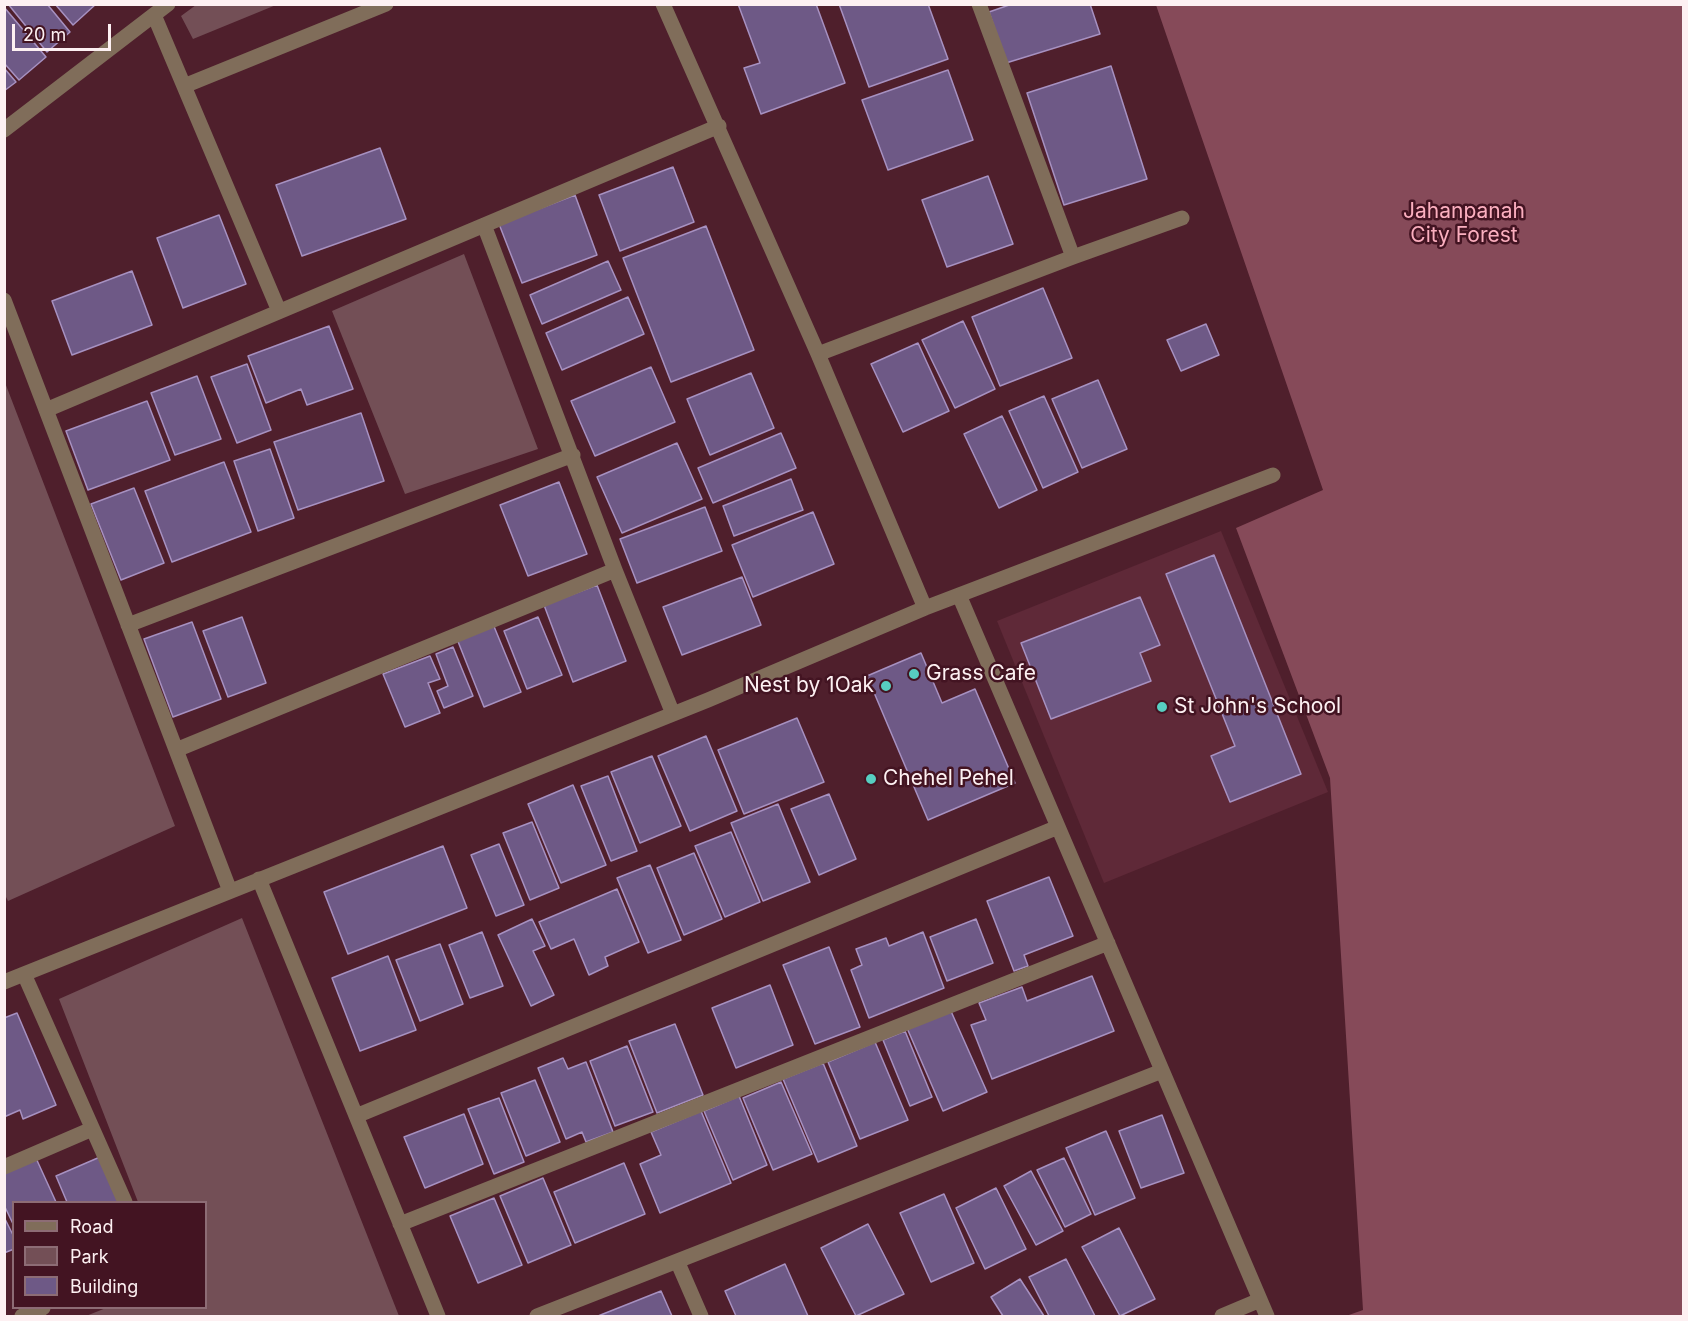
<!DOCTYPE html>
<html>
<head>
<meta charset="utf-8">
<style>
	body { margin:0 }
	#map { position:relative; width:1688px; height:1321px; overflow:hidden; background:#4f1f2c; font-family:Inter,sans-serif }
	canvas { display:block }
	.frame { position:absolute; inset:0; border:6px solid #fdf0f2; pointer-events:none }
	.legend { position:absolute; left:12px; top:1201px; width:195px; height:108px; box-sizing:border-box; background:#431422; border:2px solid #8d6c75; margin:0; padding:8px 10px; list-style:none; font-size:18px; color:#fdf0f2 }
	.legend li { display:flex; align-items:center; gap:12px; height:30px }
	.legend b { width:30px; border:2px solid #8d6c75 }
	.scale { position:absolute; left:12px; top:24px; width:99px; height:27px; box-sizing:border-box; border:3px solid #fdf0f2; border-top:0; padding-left:8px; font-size:18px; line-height:21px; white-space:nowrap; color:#fdf0f2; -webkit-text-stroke:4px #431422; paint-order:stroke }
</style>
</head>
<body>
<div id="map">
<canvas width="1688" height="1321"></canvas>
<div class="frame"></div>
<ul class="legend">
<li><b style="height:8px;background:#806d5a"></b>Road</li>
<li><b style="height:16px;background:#734f56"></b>Park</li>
<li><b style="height:16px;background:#6e5986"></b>Building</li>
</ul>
<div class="scale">20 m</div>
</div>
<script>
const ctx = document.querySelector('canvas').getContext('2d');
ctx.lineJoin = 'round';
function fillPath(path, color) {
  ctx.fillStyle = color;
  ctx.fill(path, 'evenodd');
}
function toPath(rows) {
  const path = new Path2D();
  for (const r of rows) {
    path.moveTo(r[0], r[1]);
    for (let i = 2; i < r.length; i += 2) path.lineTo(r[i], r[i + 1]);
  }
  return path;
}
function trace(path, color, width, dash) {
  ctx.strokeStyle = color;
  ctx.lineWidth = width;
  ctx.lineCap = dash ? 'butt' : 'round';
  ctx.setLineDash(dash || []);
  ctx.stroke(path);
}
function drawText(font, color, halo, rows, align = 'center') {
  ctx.font = font + ' Inter,sans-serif';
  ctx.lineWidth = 5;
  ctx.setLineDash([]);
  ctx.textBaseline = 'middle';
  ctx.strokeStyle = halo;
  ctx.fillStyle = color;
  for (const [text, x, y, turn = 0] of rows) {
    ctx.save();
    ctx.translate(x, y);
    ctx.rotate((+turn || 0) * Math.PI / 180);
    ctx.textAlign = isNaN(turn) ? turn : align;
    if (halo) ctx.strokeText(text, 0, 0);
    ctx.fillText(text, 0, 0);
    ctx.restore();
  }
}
fillPath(toPath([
	[1221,531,1328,792,1104,883,997,621]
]), '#5f2938');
fillPath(toPath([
	[196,5,196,4,276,5,193,39,181,16],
	[464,254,538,449,405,494,332,311],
	[4,380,175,826,8,901,4,893],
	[242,918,399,1316,86,1316,106,1308,206,1308,206,1202,138,1202,59,999]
]), '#734f56');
fillPath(toPath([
	[1156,5,1683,5,1683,1316,1346,1316,1363,1310,1330,778,1236,528,1323,490]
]), '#864a59');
const building = toPath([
	[8,4,47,4,70,32,47,52,8,4],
	[55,4,96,4,73,25,55,4],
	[738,4,816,4,845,83,761,114,744,68,760,63,738,4],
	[839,4,928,4,948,59,869,87,839,4],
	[1012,4,1090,4,1100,34,1006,63,989,12,1012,4],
	[4,7,46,57,19,80,4,63,4,7],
	[1111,66,1147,179,1064,205,1027,93,1111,66],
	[4,68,16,82,4,91,4,68],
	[948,70,973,140,888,170,862,100,948,70],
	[380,148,406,219,302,256,276,185,380,148],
	[673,167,694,222,620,251,599,195,673,167],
	[988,176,1013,244,947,267,922,200,988,176],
	[575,195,597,255,522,283,499,224,575,195],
	[219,215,246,284,183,308,157,238,219,215],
	[706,226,754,350,671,382,623,258,706,226],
	[608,261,621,290,542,324,530,295,608,261],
	[132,271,152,325,72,355,52,301,132,271],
	[1043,288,1072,358,1000,386,972,317,1043,288],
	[628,297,644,334,562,370,546,333,628,297],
	[963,321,995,389,955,408,922,340,963,321],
	[1206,324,1219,355,1181,371,1167,340,1206,324],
	[329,326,353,389,307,405,301,389,266,403,248,356,329,326],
	[918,343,949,411,903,432,871,364,918,343],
	[247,364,271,430,237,443,211,377,247,364],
	[651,367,675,422,595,456,571,401,651,367],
	[751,373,774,428,710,455,687,399,751,373],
	[197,376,221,439,175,455,151,393,197,376],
	[1098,380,1127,449,1082,468,1052,399,1098,380],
	[1044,396,1078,472,1043,488,1009,411,1044,396],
	[147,401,170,460,88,490,66,431,147,401],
	[361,413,384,481,298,510,274,442,361,413],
	[1002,416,1037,490,999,508,964,434,1002,416],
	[781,433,796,468,713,503,698,468,781,433],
	[677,443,702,499,622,533,597,477,677,443],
	[270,449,294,518,258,531,234,461,270,449],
	[224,462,251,532,172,562,145,491,224,462],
	[791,479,803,510,734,536,723,506,791,479],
	[559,482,587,554,528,576,500,505,559,482],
	[134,488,164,563,121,580,91,504,134,488],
	[705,507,722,551,637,583,620,539,705,507],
	[813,512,834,564,753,597,732,545,813,512],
	[1214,555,1301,774,1230,802,1211,756,1235,746,1166,574,1214,555],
	[742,577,761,625,682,655,663,607,742,577],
	[597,585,626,661,573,682,544,605,597,585],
	[1140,597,1160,645,1140,653,1151,681,1051,719,1021,643,1140,597],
	[242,617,266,683,228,697,203,631,242,617],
	[538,617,562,675,527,689,504,631,538,617],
	[192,622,221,699,173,717,144,639,192,622],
	[493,624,521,692,484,707,457,639,493,624],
	[453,647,473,696,444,708,437,691,448,686,436,654,453,647],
	[921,653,942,703,975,689,1015,783,928,820,867,676,921,653],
	[430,656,440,679,428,683,440,713,405,727,383,674,430,656],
	[797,718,824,782,744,814,718,750,797,718],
	[706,736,737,811,690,831,658,756,706,736],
	[652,756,681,826,640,843,611,772,652,756],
	[608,776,637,851,611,861,581,786,608,776],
	[573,785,606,865,561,883,528,804,573,785],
	[829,794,856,859,819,875,791,809,829,794],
	[778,804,810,882,763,901,731,823,778,804],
	[532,822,559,888,530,900,503,833,532,822],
	[731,832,760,902,725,917,695,846,731,832],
	[499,844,524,905,496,916,471,855,499,844],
	[443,846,467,908,348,954,324,892,443,846],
	[694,853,722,919,684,935,657,868,694,853],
	[650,865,681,940,648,953,617,878,650,865],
	[1049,877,1073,936,1024,955,1028,966,1014,971,987,901,1049,877],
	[617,889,639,942,605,957,608,966,589,975,574,939,551,949,539,922,617,889],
	[532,919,545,946,533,951,554,995,531,1006,498,935,532,919],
	[976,919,993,963,947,981,930,937,976,919],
	[482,932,503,986,470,998,449,945,482,932],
	[923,932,944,988,869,1018,851,970,862,965,856,949,886,938,889,946,923,932],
	[440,944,463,1004,420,1021,396,960,440,944],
	[829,947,860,1027,815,1044,783,965,829,947],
	[388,956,416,1030,360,1051,332,978,388,956],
	[1092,976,1114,1031,992,1079,971,1025,986,1020,979,1003,1022,987,1027,1001,1092,976],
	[770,985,793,1045,736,1068,712,1008,770,985],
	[950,1009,987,1092,943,1111,907,1028,950,1009],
	[17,1013,56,1105,23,1119,20,1110,4,1117,4,1018,17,1013],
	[675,1024,703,1095,657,1113,629,1041,675,1024],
	[905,1031,932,1097,910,1106,883,1040,905,1031],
	[875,1042,908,1120,860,1139,828,1062,875,1042],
	[627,1046,653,1112,615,1126,590,1061,627,1046],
	[563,1058,568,1069,586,1062,613,1132,586,1142,582,1132,566,1139,538,1068,563,1058],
	[823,1063,857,1146,818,1162,783,1079,823,1063],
	[535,1080,560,1142,526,1156,501,1093,535,1080],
	[781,1082,812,1154,773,1170,743,1098,781,1082],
	[739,1096,767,1165,733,1180,704,1111,739,1096],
	[499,1098,524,1162,494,1174,468,1109,499,1098],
	[701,1111,731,1183,660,1213,640,1164,661,1155,651,1132,701,1111],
	[464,1114,483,1164,425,1188,404,1137,464,1114],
	[1162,1115,1184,1173,1141,1188,1119,1131,1162,1115],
	[1106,1131,1135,1198,1095,1215,1066,1148,1106,1131],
	[35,1156,56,1202,14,1202,14,1226,4,1205,4,1169,35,1156],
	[100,1157,120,1202,67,1202,56,1176,100,1157],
	[1064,1158,1091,1214,1065,1227,1037,1170,1064,1158],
	[624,1163,645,1214,575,1243,554,1192,624,1163],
	[1031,1171,1063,1231,1036,1245,1004,1186,1031,1171],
	[543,1178,571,1245,528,1263,500,1196,543,1178],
	[996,1188,1026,1249,985,1269,956,1208,996,1188],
	[944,1194,974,1263,931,1282,900,1213,944,1194],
	[494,1198,522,1265,478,1283,450,1216,494,1198],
	[4,1217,14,1237,14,1249,4,1253,4,1217],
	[868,1224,904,1294,856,1316,821,1248,868,1224],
	[1119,1228,1155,1299,1120,1316,1082,1247,1119,1228],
	[1066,1259,1095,1316,1049,1316,1029,1277,1066,1259],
	[785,1264,808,1316,736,1316,725,1291,785,1264],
	[1020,1279,1044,1316,1003,1316,991,1297,1020,1279],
	[661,1291,672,1316,598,1316,661,1291]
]);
fillPath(building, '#6e5986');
trace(building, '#a791c1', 1.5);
trace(toPath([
	[663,4,818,354,925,608],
	[979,4,1073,257],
	[154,15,279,311],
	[184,86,386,4],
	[4,130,168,4],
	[484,225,615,570,673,714],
	[4,300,230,891],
	[818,354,1073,257,1182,218],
	[46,410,719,126],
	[959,595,1267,1316],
	[128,625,573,455],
	[176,750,615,570],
	[259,879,438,1316],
	[24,974,125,1202],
	[4,982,708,700,925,608,1273,475],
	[356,1116,1058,827],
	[4,1167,92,1129],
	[400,1224,1108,943],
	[678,1263,701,1316],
	[22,1316,43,1308],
	[537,1316,1162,1071],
	[1222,1316,1260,1300]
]), '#806d5a', 15);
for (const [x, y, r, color] of [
	[914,674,6,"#57cec1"],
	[886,686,6,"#57cec1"],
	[1162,707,6,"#57cec1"],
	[871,779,6,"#57cec1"]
]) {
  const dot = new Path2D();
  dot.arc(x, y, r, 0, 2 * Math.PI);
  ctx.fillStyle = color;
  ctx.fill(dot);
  trace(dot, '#431422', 2);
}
drawText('21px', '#fbafbf', '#431422', [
	["Jahanpanah",1464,212],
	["City Forest",1464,236]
]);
drawText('21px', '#fdf0f2', '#431422', [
	["Grass Cafe",926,674],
	["Nest by 1Oak",874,686,"right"],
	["St John's School",1174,707],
	["Chehel Pehel",883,779]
], 'left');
</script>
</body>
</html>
